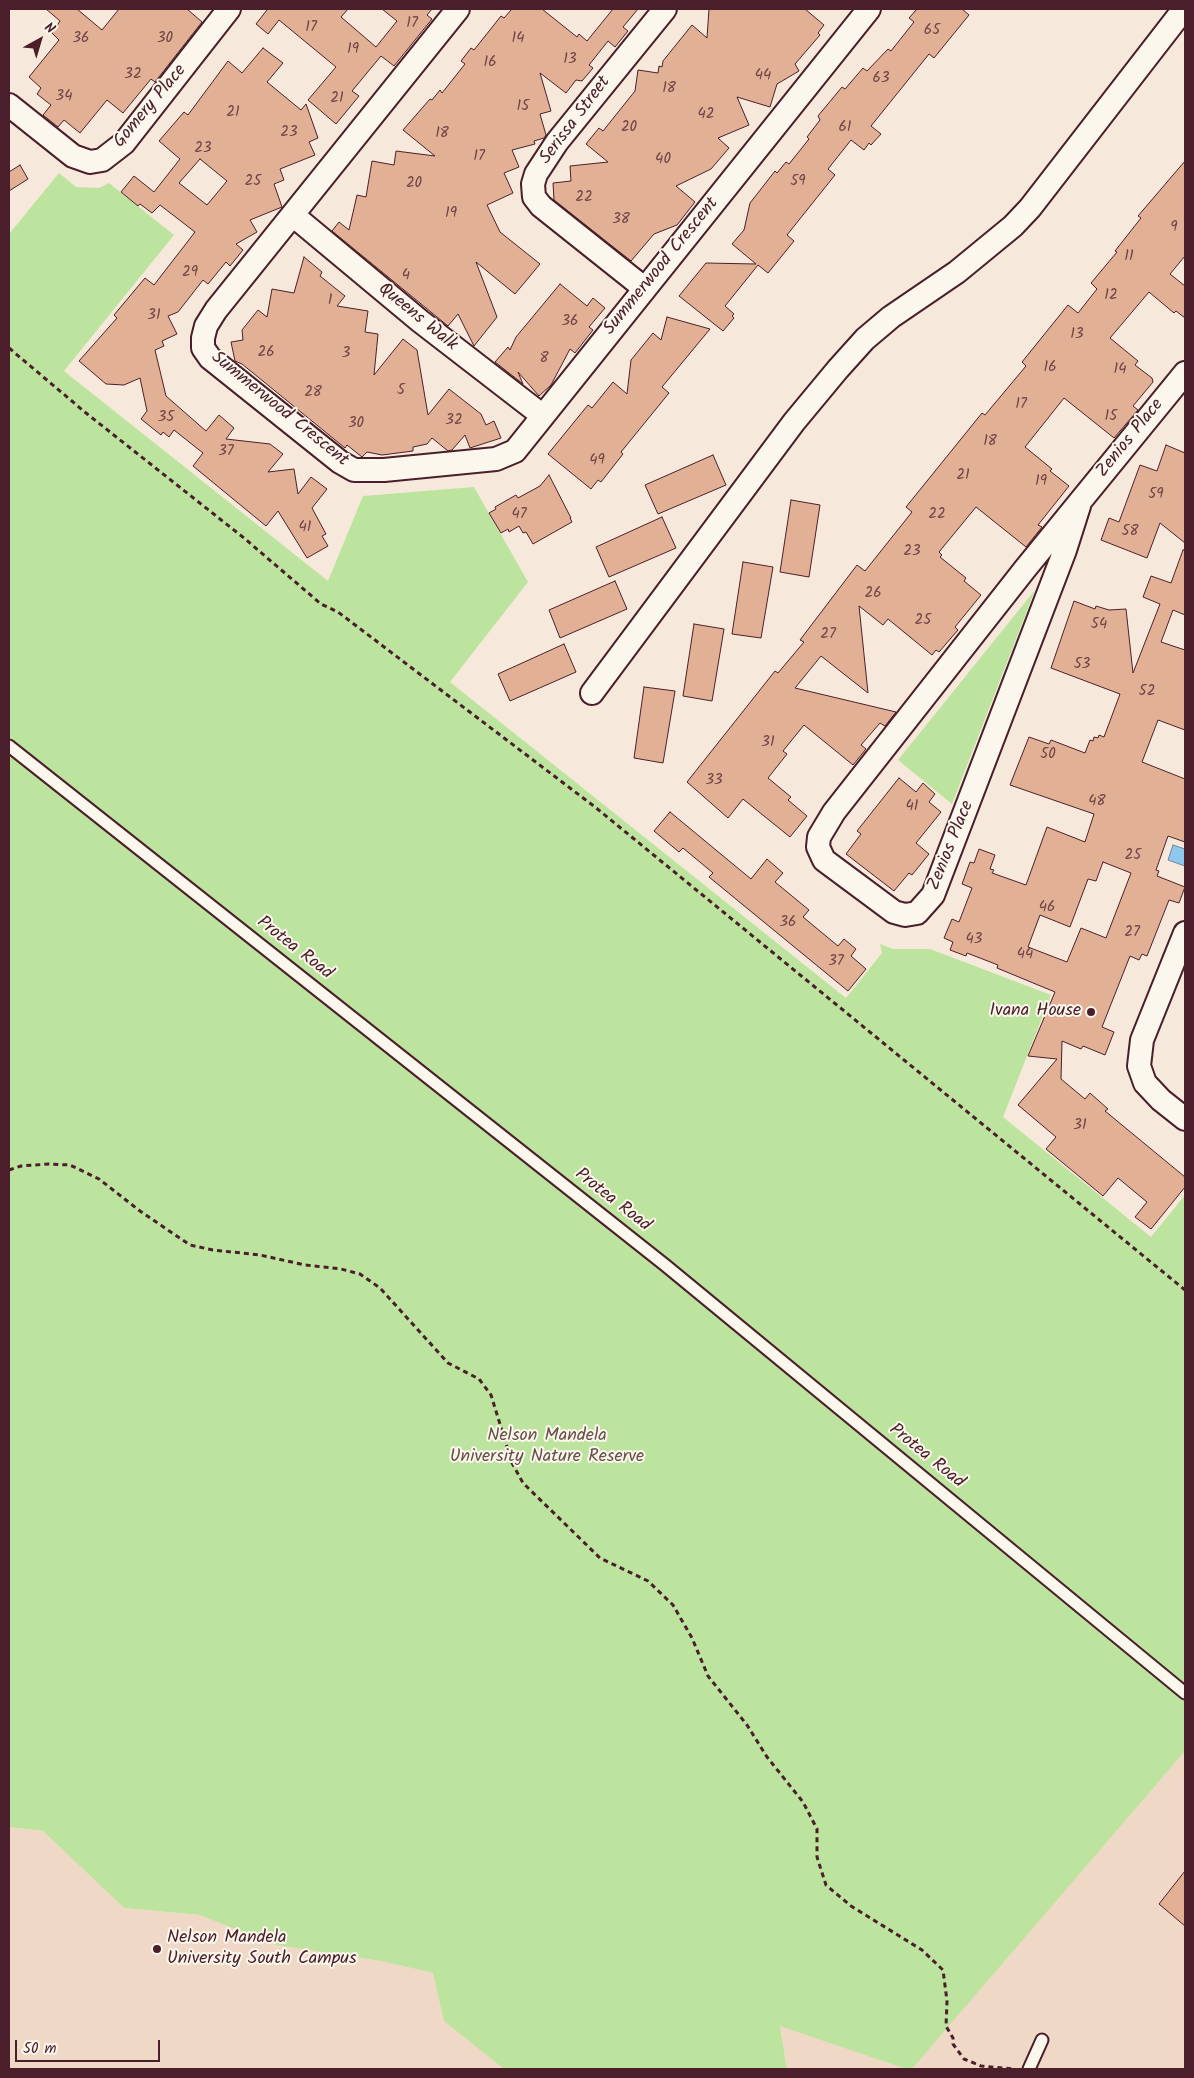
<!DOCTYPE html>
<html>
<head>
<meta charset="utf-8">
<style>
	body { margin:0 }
	#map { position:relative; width:1194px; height:2078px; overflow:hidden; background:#f6e9db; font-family:Kalam,sans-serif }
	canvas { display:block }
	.frame { position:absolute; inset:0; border:10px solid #4a1f2b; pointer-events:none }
	.north { position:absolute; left:15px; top:15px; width:50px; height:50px; -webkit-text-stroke:4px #fbf7ec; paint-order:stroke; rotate:39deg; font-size:14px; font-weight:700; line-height:20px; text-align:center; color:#4a1f2b }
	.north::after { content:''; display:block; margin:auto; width:18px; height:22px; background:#4a1f2b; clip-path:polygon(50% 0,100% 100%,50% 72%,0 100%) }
	.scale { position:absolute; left:15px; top:2040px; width:145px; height:22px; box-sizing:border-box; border:2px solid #4a1f2b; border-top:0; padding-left:6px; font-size:15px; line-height:18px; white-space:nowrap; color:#4a1f2b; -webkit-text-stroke:4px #fbf7ec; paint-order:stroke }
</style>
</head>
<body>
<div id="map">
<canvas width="1194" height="2078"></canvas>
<div class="frame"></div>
<div class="north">N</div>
<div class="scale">50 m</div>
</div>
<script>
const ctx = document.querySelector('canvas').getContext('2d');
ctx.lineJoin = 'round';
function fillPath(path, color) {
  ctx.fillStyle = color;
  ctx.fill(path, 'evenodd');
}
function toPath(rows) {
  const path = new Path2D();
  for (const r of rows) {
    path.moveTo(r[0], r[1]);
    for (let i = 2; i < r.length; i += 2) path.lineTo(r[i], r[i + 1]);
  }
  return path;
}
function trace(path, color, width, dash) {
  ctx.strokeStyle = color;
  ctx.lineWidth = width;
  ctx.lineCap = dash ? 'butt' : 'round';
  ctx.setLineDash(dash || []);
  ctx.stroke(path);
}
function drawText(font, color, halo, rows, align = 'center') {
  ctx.font = font + ' Kalam,sans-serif';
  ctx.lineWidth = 4;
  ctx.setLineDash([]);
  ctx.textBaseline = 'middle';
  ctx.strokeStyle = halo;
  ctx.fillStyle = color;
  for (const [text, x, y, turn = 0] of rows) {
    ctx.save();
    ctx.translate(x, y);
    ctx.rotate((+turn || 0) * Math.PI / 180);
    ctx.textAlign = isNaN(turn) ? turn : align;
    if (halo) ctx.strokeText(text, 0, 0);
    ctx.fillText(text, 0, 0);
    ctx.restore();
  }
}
fillPath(toPath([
	[1185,1751,1185,2069,912,2069,1139,1804],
	[9,1827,43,1831,124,1908,200,1915,433,1973,445,2021,504,2069,9,2069],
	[780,2025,851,2050,906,2069,787,2069]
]), '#f0d8c6');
fillPath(toPath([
	[59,173,76,187,99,188,109,183,174,235,64,371,328,581,363,496,474,487,528,582,450,682,846,998,882,953,880,944,893,949,930,949,1051,995,1003,1117,1151,1237,1185,1195,1185,1751,912,2069,906,2069,780,2026,787,2069,504,2069,444,2021,433,1973,382,1961,277,1945,200,1915,124,1908,43,1831,9,1827,9,234],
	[1035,590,952,804,898,760]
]), '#bde49e');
const water = toPath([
	[1173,845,1185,849,1185,866,1168,860,1173,845]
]);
fillPath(water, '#8fc8ee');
trace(water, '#7384a0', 1);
const building = toPath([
	[46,9,77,9,102,30,119,9,187,9,202,22,155,82,151,79,123,113,107,100,80,133,64,120,58,127,43,115,51,105,37,94,41,88,29,77,59,40,52,33,60,21,46,9],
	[266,9,348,9,341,17,376,47,397,21,382,9,432,9,427,15,432,19,394,66,381,56,352,91,359,96,336,124,308,100,336,67,279,20,268,34,256,24,267,10,266,9],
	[512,9,542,9,577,37,579,34,587,41,613,9,638,9,623,27,628,31,615,47,608,41,589,65,593,68,582,81,576,80,566,93,540,73,551,111,540,114,546,135,544,138,534,141,535,144,512,150,519,167,504,173,513,193,487,205,500,232,540,264,515,294,476,262,497,317,474,346,458,314,448,326,332,231,339,222,349,230,357,195,366,197,372,161,394,165,396,151,435,156,403,130,430,99,432,100,440,90,442,93,465,64,461,61,471,48,474,50,501,16,504,18,512,9],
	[709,9,805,9,824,25,818,33,820,35,795,64,799,71,777,84,770,107,737,97,749,125,718,138,729,148,711,169,676,186,695,202,677,225,654,234,631,261,554,200,553,183,571,181,570,166,608,162,586,144,599,128,603,131,635,91,638,70,658,73,659,66,662,67,663,61,692,25,707,38,709,9],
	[917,9,962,9,969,15,934,58,929,54,871,126,881,134,871,145,869,143,864,150,851,140,828,169,835,175,787,235,794,241,768,273,758,265,725,306,734,314,732,316,734,318,723,331,679,296,706,263,756,264,732,244,744,230,750,203,775,171,777,173,786,162,789,164,809,139,807,137,820,120,818,116,842,87,845,89,863,68,867,71,888,49,891,51,914,22,909,18,917,9],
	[263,48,283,63,267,82,301,110,306,104,318,138,309,142,315,155,280,169,284,180,274,184,282,207,250,220,257,232,236,244,243,250,230,266,226,262,208,284,203,280,178,312,168,316,177,334,162,341,164,346,155,350,166,396,206,431,219,415,234,428,226,439,270,444,283,454,268,472,294,469,298,494,311,477,327,489,312,508,326,534,322,536,328,546,307,558,278,511,266,526,193,466,203,453,174,430,169,437,163,432,161,435,141,419,147,411,140,378,124,385,106,384,79,361,117,318,114,315,145,278,154,285,195,232,160,205,152,213,140,204,138,206,121,192,134,176,154,192,180,159,159,141,184,112,188,115,228,61,242,73,263,48],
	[200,159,227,181,207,205,179,183,200,159],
	[1185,161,1185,256,1170,274,1185,286,1185,318,1176,311,1174,313,1149,292,1110,338,1138,361,1135,365,1152,378,1153,382,1133,406,1138,410,1114,438,1064,398,1025,447,1052,469,1050,471,1069,486,1038,525,1042,527,1026,547,976,507,939,552,942,555,940,557,966,578,964,581,981,595,955,627,958,630,939,652,936,650,932,655,888,619,883,625,859,606,868,693,821,656,795,688,896,712,885,726,880,723,861,745,866,749,853,765,804,725,783,751,787,754,768,778,791,797,788,800,807,816,790,837,743,799,728,818,687,782,775,671,778,673,804,642,800,640,857,565,865,571,912,512,906,507,982,413,985,415,1026,366,1022,362,1068,305,1078,313,1097,289,1091,283,1117,252,1115,251,1141,218,1138,216,1185,161],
	[20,165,28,179,9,191,9,172,20,165],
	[304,257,322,272,320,276,345,296,337,306,368,311,365,332,378,334,374,375,403,339,417,350,428,415,449,389,481,414,486,425,494,421,501,438,470,448,465,435,452,450,448,451,432,438,427,444,413,447,413,451,382,455,367,452,362,457,347,445,345,448,242,364,235,361,231,342,243,340,242,330,258,310,267,317,272,289,294,293,304,257],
	[560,284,587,306,593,298,605,308,589,327,593,330,575,353,570,349,551,385,539,396,518,372,523,384,495,362,508,347,510,350,516,337,560,284],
	[667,317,710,329,662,387,669,393,621,452,623,454,601,482,598,480,591,489,548,454,588,405,592,408,613,382,627,394,631,360,653,333,661,340,667,317],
	[1166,445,1185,453,1185,543,1160,523,1147,558,1101,540,1109,518,1119,522,1140,465,1157,471,1166,445],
	[713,455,726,485,658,514,645,485,713,455],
	[549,475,571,518,570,518,572,522,533,544,526,532,523,533,519,526,509,532,508,529,501,533,489,513,496,509,495,507,516,495,518,498,540,486,549,475],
	[791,500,820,505,809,577,780,572,791,500],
	[662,517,676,548,609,577,596,547,662,517],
	[1183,550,1185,550,1185,615,1173,610,1161,642,1185,650,1185,730,1158,720,1142,762,1185,779,1185,842,1168,836,1156,870,1159,871,1157,876,1185,887,1179,903,1169,900,1147,956,1142,954,1139,960,1130,956,1102,1027,1114,1032,1105,1055,1083,1046,1081,1049,1062,1041,1061,1079,1085,1099,1090,1093,1108,1109,1105,1111,1185,1177,1185,1187,1151,1229,1135,1217,1147,1202,1118,1178,1103,1196,1046,1149,1056,1137,1018,1105,1057,1059,1028,1056,1055,992,997,968,998,965,967,953,966,956,950,950,953,942,944,938,952,919,959,922,972,888,962,884,970,862,974,863,979,849,995,855,990,869,994,870,992,873,1026,885,1047,827,1085,842,1094,814,1010,785,1029,737,1049,744,1051,740,1085,753,1090,740,1093,741,1094,737,1098,738,1099,735,1104,737,1120,694,1051,668,1074,601,1095,609,1096,606,1109,610,1126,609,1133,673,1160,604,1143,597,1151,576,1171,583,1183,550],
	[1103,862,1131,873,1106,938,1081,928,1067,962,1028,947,1040,915,1070,927,1088,879,1096,881,1103,862],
	[743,562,773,567,761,638,732,634,743,562],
	[615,581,627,609,560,638,549,610,615,581],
	[694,624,724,629,712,701,683,696,694,624],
	[564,644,576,672,510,701,498,674,564,644],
	[644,687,675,691,663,763,634,758,644,687],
	[899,778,916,792,923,783,935,794,929,802,941,812,916,843,929,854,912,875,909,873,894,891,846,854,861,834,857,831,899,778],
	[670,812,751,879,767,859,783,873,775,882,809,910,803,917,838,946,844,939,856,949,851,956,866,969,848,991,709,877,713,873,683,848,679,852,654,831,670,812],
	[1185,1871,1185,1926,1159,1904,1185,1871]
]);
fillPath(building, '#e2b095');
trace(building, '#4a1f2b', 1);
const service = toPath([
	[9,746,665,1265,1185,1693],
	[1029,2069,1042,2040]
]);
const minor = toPath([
	[458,9,216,310,206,326,203,338,203,348,210,358,340,462,354,470,384,470,496,459,515,451,869,9],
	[9,105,73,156,90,162,102,160,124,143,229,9],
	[294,216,420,321,543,416],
	[644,288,541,206,534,197,533,184,536,174,557,142,665,9],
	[1079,506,1065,550,933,895,917,913,905,915,894,912,824,860,818,847,819,837,834,812,1025,569,1185,373],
	[592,693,794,422,838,369,865,339,891,317,957,272,1013,226,1030,208,1184,9],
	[1185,933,1142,1040,1139,1066,1145,1083,1161,1100,1185,1119]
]);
trace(service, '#4a1f2b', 15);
trace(minor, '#4a1f2b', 26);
trace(toPath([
	[9,348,86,413,244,538,321,604,338,612,595,807,1185,1290],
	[9,1170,21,1166,49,1164,70,1165,99,1179,140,1211,190,1245,213,1250,260,1255,305,1265,341,1269,360,1274,380,1288,448,1363,479,1379,491,1395,512,1463,523,1483,600,1558,648,1581,673,1605,692,1638,708,1676,747,1725,767,1757,803,1802,817,1829,817,1857,826,1885,851,1906,922,1950,943,1970,947,2001,946,2026,953,2038,953,2044,964,2059,981,2066,1014,2069]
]), '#4a1f2b', 3, [5, 4]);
trace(service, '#fbf7ec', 11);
trace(minor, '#fbf7ec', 22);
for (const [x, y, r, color] of [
	[1091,1012,5,"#4a1f2b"],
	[157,1949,5,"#4a1f2b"]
]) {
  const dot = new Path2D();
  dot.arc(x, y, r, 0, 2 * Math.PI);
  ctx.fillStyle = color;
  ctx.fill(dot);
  trace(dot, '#fbf7ec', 2);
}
drawText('15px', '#704346', null, [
	["17",412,24],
	["17",311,28],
	["65",932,31],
	["36",81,39],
	["30",165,39],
	["14",518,39],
	["19",353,50],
	["13",570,60],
	["16",490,63],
	["32",133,75],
	["44",763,76],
	["63",881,79],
	["18",669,89],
	["34",64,97],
	["21",337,99],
	["15",523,107],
	["21",233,113],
	["42",706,115],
	["20",629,128],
	["61",845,128],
	["23",289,133],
	["18",442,134],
	["23",203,149],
	["17",479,157],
	["40",663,160],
	["25",253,182],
	["59",798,182],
	["20",414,184],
	["22",584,198],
	["19",451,214],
	["38",621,220],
	["9",1174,228],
	["11",1129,257],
	["29",190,273],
	["4",406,276],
	["12",1111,296],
	["1",330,301],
	["31",154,316],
	["36",570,322],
	["13",1077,335],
	["26",266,353],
	["3",346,354],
	["8",544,359],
	["16",1050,368],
	["14",1120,370],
	["5",401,391],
	["28",313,393],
	["17",1021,405],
	["15",1111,417],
	["35",166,418],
	["32",454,421],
	["30",356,424],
	["18",990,442],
	["37",226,452],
	["49",597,461],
	["21",963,476],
	["19",1041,482],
	["59",1156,495],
	["47",519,515],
	["22",937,515],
	["41",305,528],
	["58",1130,532],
	["23",912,552],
	["26",873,594],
	["25",923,621],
	["54",1099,625],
	["27",828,635],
	["53",1082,665],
	["52",1147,692],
	["31",768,743],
	["50",1048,755],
	["33",714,781],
	["48",1097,802],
	["41",912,807],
	["25",1133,856],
	["46",1047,908],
	["36",788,923],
	["27",1132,933],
	["43",974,940],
	["44",1025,955],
	["37",836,962],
	["31",1080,1126]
]);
drawText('18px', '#4a1f2b', '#fbf7ec', [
	["Gomery Place",151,107,-50],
	["Serissa Street",576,121,-53],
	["Summerwood Crescent",662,267,-51],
	["Queens Walk",417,318,39],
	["Summerwood Crescent",279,410,39],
	["Zenios Place",1131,439,-51],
	["Zenios Place",952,846,-68],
	["Protea Road",294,949,38],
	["Protea Road",612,1201,38],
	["Protea Road",926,1457,39]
]);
drawText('18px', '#4a1f2b', '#fbf7ec', [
	["Ivana House",1081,1012],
	["Nelson Mandela",167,1939,"left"],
	["University South Campus",167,1960,"left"]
], 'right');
drawText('18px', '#675048', '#fbf7ec', [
	["Nelson Mandela",547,1437],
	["University Nature Reserve",547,1458]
]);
</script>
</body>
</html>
